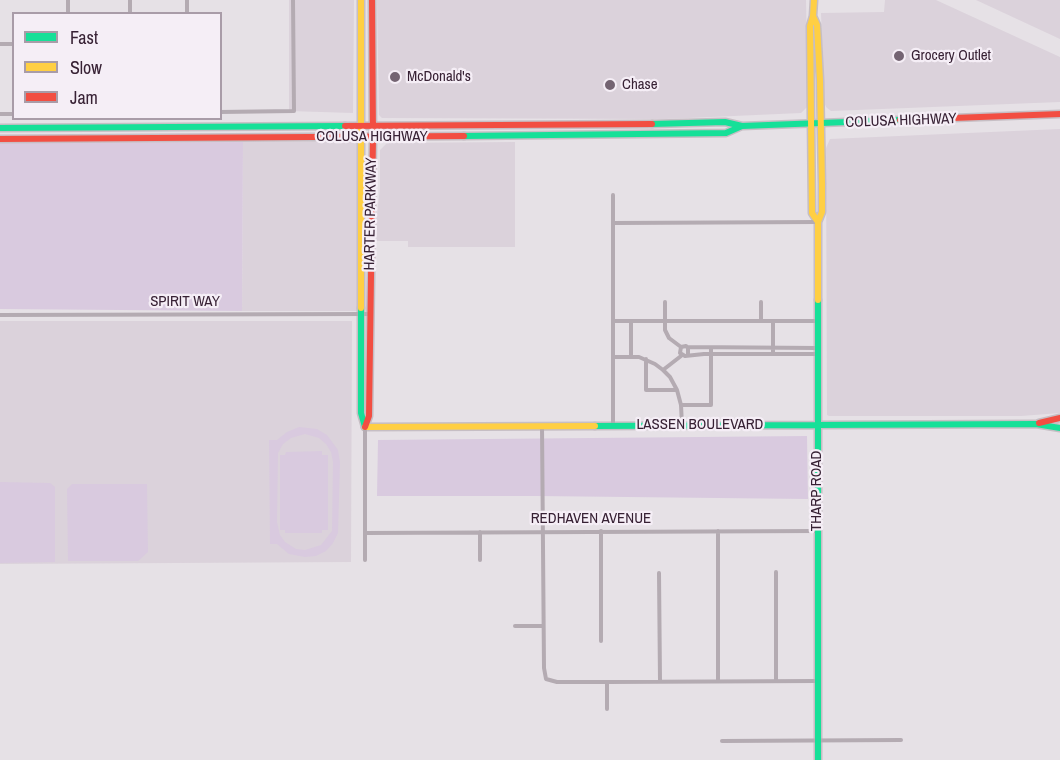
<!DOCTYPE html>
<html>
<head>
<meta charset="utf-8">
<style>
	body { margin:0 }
	#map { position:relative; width:1060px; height:760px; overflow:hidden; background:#e6e1e6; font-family:"Archivo Narrow",sans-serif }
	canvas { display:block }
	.legend { position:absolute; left:12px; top:12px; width:210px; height:108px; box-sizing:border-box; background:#f5eef6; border:2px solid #a99ca8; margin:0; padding:8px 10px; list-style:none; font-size:18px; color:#372134 }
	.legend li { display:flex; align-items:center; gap:12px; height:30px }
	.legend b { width:30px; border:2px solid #a99ca8 }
</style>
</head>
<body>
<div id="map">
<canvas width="1060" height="760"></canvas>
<ul class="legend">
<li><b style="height:8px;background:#16e098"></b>Fast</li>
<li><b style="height:8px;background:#ffcf43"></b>Slow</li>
<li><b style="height:8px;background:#f24e42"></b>Jam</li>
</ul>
</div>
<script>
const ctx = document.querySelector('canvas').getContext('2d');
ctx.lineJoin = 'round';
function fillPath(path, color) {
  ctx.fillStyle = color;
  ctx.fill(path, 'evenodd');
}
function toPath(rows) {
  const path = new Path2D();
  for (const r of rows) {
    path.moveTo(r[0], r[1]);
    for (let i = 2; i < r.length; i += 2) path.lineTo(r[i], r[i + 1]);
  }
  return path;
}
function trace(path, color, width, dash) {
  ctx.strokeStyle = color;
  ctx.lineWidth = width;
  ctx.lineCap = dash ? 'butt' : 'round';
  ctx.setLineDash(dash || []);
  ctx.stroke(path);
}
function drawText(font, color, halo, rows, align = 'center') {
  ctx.font = font + ' "Archivo Narrow",sans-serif';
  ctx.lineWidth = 4.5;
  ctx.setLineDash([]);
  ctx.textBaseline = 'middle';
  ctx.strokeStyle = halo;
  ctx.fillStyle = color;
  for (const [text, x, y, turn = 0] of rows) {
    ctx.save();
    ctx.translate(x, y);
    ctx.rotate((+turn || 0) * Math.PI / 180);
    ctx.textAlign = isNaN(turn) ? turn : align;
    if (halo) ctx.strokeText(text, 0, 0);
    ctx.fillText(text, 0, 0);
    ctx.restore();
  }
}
fillPath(toPath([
	[289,0,354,0,353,113,289,111],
	[377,0,806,0,808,106,801,113,666,119,382,118,379,115],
	[885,0,936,0,1060,57,1060,102,831,111,826,107,824,102,821,13,884,12],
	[976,0,1060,0,1060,39],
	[1060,129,1060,413,1021,416,829,416,827,415,826,148,830,139],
	[358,141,359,311,242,311,243,142],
	[515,142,515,247,408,247,408,241,374,241,380,188,380,150,387,143],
	[0,321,352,321,351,562,0,564]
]), '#dbd2db');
fillPath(toPath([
	[243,142,242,311,0,309,0,143],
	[299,427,317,429,327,435,338,450,340,462,338,533,333,543,326,551,316,556,305,557,289,554,277,544,270,544,269,440,277,440,287,432],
	[305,434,319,438,326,444,331,452,333,462,332,531,321,545,305,550,296,549,285,542,280,535,277,522,278,453,283,444,291,438],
	[807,436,808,499,537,496,377,496,378,440],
	[322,451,322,455,328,455,328,530,322,530,322,533,285,533,285,530,280,530,280,455,285,455,286,452],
	[0,482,50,483,55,487,55,562,0,563],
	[72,484,147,484,148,552,138,561,68,561,67,489]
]), '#d9cadf');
const fast = toPath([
	[652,124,725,122,742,126,900,120],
	[0,128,345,126],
	[464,136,726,133,742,126],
	[818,300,818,760],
	[361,308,361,413,365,427],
	[595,426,1036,424,1060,428]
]);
const slow = toPath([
	[361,0,361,308],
	[814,0,813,16,817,25,820,80,822,184,822,212,818,222,818,300],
	[813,16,810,26,812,213,818,222],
	[365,427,595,426]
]);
const jam = toPath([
	[900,120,1060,114],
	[345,126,652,124],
	[0,139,464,136],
	[1039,423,1060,418],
	[365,427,369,416,373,137,372,0]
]);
trace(fast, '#c6bec4', 9);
trace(slow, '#c6bec4', 9);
trace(jam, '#c6bec4', 9);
trace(toPath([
	[68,0,68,14],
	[130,0,130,14],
	[187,14,187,0],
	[0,44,14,44],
	[220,112,294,111,293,0],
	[0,114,14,114],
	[613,195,613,425],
	[613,223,818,222],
	[665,302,665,330,669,338,681,347],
	[761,302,761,321],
	[0,315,369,314],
	[613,321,631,321],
	[773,321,773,354],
	[687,347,817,348],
	[688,355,688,348,686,346,681,347,680,353,685,356,704,354,817,354],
	[613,357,639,357,655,364,663,370,681,356],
	[631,357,631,321,817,321],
	[646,359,646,390,677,390,670,377,663,370],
	[677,390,681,405,711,405,711,348],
	[681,405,682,425],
	[542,426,544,668,546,679,557,682,607,682,817,681],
	[365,427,365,560],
	[601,531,601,641],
	[718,531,718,681],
	[480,532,480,560],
	[365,533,817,531],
	[659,573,660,681],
	[515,626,543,626],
	[776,681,776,572],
	[607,682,607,709],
	[722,741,901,740]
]), '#b4abb2', 4);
trace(fast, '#16e098', 6);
trace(slow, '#ffcf43', 6);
trace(jam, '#f24e42', 6);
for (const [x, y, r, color] of [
	[899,56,6,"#746472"],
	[395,77,6,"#746472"],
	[610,85,6,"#746472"]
]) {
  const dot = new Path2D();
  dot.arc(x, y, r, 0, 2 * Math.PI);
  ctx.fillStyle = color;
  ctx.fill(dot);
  trace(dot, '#f5eef6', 2);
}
drawText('15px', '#372134', '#f5eef6', [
	["Grocery Outlet",911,56],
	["McDonald's",407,77],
	["Chase",622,85]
], 'left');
drawText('15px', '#372134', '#f5eef6', [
	["COLUSA HIGHWAY",901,121,-2],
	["COLUSA HIGHWAY",372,137],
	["HARTER PARKWAY",371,214,-89],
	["SPIRIT WAY",185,302],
	["LASSEN BOULEVARD",700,425],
	["THARP ROAD",817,491,-90],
	["REDHAVEN AVENUE",591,519]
]);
</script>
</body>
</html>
